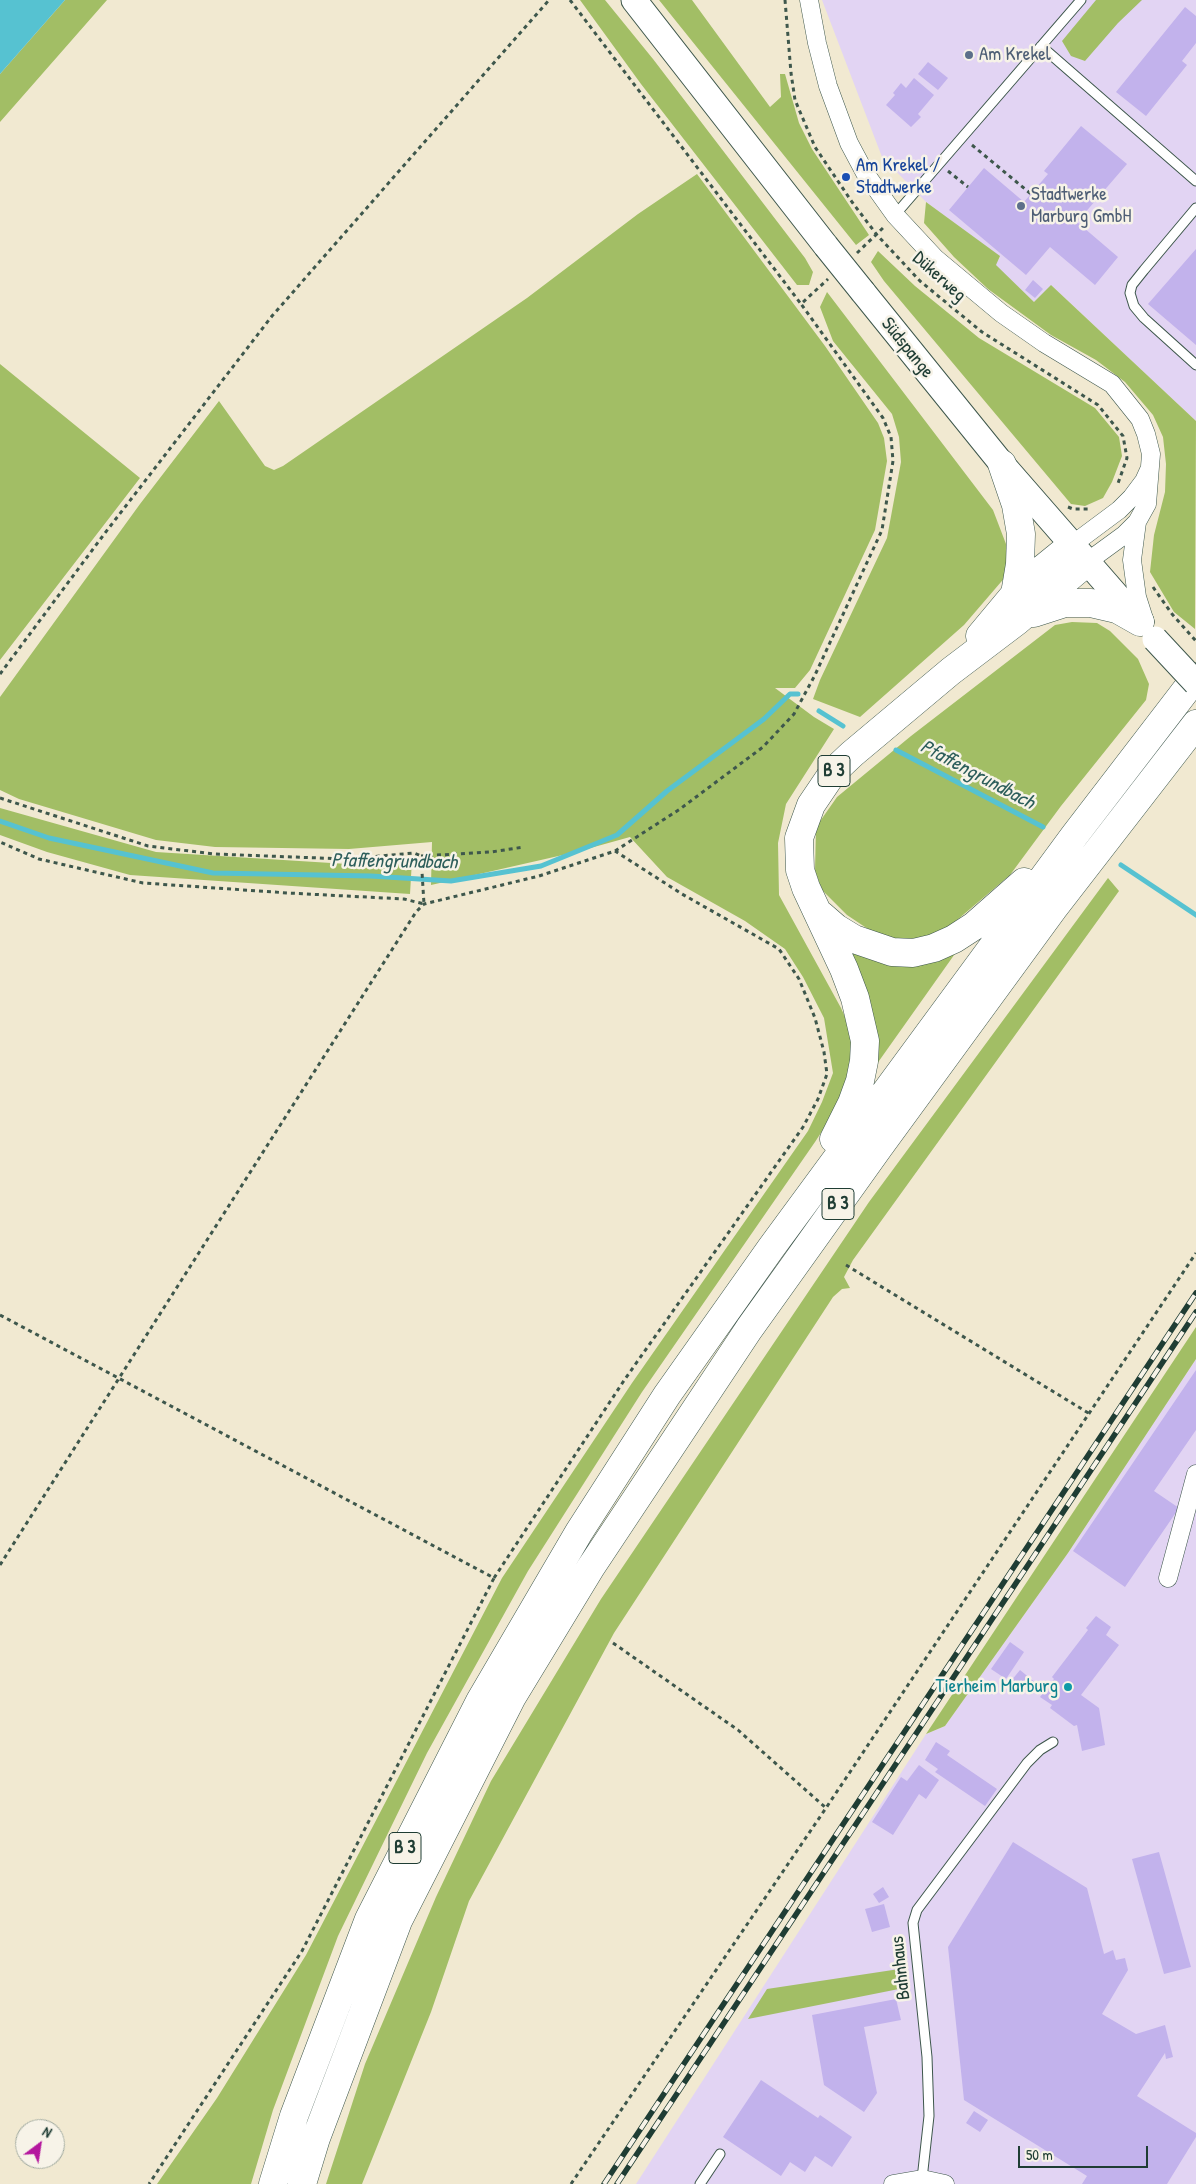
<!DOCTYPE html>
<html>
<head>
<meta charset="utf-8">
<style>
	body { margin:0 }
	#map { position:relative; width:1196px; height:2184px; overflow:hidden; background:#f1e9d1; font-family:"Patrick Hand",sans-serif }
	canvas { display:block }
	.north { position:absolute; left:15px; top:2119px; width:50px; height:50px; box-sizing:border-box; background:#f7f3e8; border:1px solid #a1aaa0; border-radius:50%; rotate:31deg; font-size:14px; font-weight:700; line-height:20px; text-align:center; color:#1f3d34 }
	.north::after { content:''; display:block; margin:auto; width:18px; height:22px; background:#b5179e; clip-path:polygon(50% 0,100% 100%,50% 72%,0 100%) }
	.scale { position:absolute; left:1018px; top:2146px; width:130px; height:22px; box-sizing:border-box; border:2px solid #1f3d34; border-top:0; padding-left:6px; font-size:15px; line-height:18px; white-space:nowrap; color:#1f3d34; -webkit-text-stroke:4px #f7f3e8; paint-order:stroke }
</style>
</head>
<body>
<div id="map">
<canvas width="1196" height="2184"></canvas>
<div class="north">N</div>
<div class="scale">50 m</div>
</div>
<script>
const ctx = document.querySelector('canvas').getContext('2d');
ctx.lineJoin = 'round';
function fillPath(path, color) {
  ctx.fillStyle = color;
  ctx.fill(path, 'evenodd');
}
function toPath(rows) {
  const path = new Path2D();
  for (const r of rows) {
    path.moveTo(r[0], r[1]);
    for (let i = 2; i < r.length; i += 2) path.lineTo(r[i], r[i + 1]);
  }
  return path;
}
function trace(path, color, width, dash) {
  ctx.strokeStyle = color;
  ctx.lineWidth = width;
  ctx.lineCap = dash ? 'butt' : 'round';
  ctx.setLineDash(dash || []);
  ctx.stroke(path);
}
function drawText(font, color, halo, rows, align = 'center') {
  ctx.font = font + ' "Patrick Hand",sans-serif';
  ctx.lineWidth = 5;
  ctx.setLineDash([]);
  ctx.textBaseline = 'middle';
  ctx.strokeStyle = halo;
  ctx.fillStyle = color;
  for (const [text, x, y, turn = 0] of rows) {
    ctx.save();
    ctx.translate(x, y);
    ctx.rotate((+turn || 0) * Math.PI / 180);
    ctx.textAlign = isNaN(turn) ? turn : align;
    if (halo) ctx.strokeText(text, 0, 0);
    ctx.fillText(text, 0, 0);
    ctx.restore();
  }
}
fillPath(toPath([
	[822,0,1196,0,1196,421,1052,286,1034,302,995,265,1000,257,926,202,882,157],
	[1196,1359,1196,2184,636,2184,926,1734,945,1726,1068,1553]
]), '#e2d4f3');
fillPath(toPath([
	[65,0,107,0,0,122,0,74],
	[580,0,605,0,653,59,805,258,813,272,809,285,797,285,641,84],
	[659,0,692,0,770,107,781,97,780,74,785,74,799,123,812,149,869,235,856,245],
	[1096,0,1142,0,1118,23,1085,61,1071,56,1062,41],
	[697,174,825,346,878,423,884,438,887,461,875,530,810,670,795,688,775,688,814,717,834,729,786,804,778,843,779,895,841,1008,853,1035,854,1067,837,1108,815,1142,642,1392,528,1571,427,1753,338,1936,273,2110,251,2184,157,2184,217,2098,306,1955,502,1578,632,1383,808,1131,822,1102,833,1073,824,1018,803,977,785,949,745,921,667,877,630,837,576,852,431,885,432,842,349,849,215,847,156,840,19,799,0,790,0,697,140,504,219,401,265,466,274,470,283,466,527,298,638,214],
	[926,202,1000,256,996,265,1034,302,1051,285,1196,421,1195,629,1174,612,1150,572,1154,535,1165,492,1166,464,1163,437,1153,415,1125,382,1096,360,1051,335,988,289,954,257,924,223],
	[878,251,915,286,979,338,1095,408,1119,437,1122,456,1112,482,1103,498,1085,506,1071,504,884,281,871,262],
	[827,292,993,510,1006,544,1007,575,964,625,860,717,813,699,820,680,887,538,901,462,899,437,892,414,833,341,820,307],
	[0,364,140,478,0,660],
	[1072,622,1097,623,1110,631,1138,659,1149,684,1146,700,1061,806,1010,875,950,926,928,938,898,939,871,931,847,915,822,890,815,871,816,827,837,797,911,736,1055,625],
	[0,808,156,852,347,864,412,860,410,894,130,875,47,852,0,835],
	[1108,878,1119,891,853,1260,844,1277,850,1288,842,1289,833,1297,614,1633,469,1901,431,2012,362,2184,326,2184,365,2064,436,1897,491,1781,601,1599,869,1202],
	[838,935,870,950,964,941,874,1068],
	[1196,1327,1196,1359,1068,1553,945,1726,926,1734],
	[906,1968,909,1987,748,2019,767,1989]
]), '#a2be65');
fillPath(toPath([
	[0,0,65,0,0,74]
]), '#56c2d1');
trace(toPath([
	[819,711,843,726],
	[896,750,1043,827],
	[0,821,49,838,213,873,371,876,451,881,541,866,617,835,667,791,764,719,790,694,798,694],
	[1121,865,1196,915]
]), '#56c2d1', 5);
fillPath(toPath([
	[1185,7,1196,16,1196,43,1182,61,1187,65,1146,116,1116,92],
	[928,62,948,78,938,90,918,74],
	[914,78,934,95,918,114,921,117,911,127,886,105,895,95,893,93,901,83,906,88],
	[1081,126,1127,164,1077,222,1118,257,1095,285,1050,247,1026,275,949,210,984,168,1024,202,1048,174,1044,171],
	[1196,249,1196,345,1148,304],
	[1033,280,1043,289,1035,298,1025,290],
	[1196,1370,1196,1430,1154,1491,1179,1508,1125,1587,1073,1551],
	[1096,1616,1111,1627,1106,1635,1119,1645,1081,1695,1099,1708,1105,1745,1082,1751,1077,1725,1074,1726,1050,1708,1052,1705,1040,1697,1054,1679,1052,1677,1088,1630,1086,1628],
	[1010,1642,1024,1652,1006,1679,991,1669],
	[1020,1670,1037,1684,1029,1694,1011,1681],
	[936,1742,950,1751,947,1755,997,1789,985,1806,935,1772,938,1769,925,1760],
	[919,1765,939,1780,926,1799,919,1794,893,1835,872,1822,901,1777,907,1781],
	[1013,1842,1087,1888,1104,1954,1113,1950,1116,1960,1125,1958,1128,1970,1102,2014,1136,2034,1165,2025,1173,2057,1166,2059,1165,2053,1137,2096,1196,2133,1196,2137,1167,2184,1082,2184,1087,2176,964,2100,948,1947],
	[1159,1852,1191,1967,1164,1974,1132,1859],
	[883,1887,889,1897,879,1903,873,1894],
	[884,1904,890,1927,872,1932,865,1909],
	[896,1999,901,2020,864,2027,877,2093,864,2112,824,2085,812,2015],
	[761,2080,818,2118,820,2115,852,2137,832,2167,815,2156,805,2172,790,2162,781,2176,723,2137],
	[974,2111,988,2120,980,2132,966,2123]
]), '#c2b2ec');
const service = toPath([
	[1041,46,1196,181],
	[1196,208,1144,270,1132,285,1130,293,1134,306,1144,318,1196,365],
	[895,215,1081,0],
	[922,2179,929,2116,927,2057,913,1923,917,1910,1027,1763,1040,1750,1053,1742],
	[700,2184,720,2154]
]);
const minor = toPath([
	[809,0,817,43,828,86,849,143,865,173,895,215,935,258,1001,313,1044,343,1112,384,1140,419,1146,434,1151,454,1147,504,1137,522,1124,535,1087,562],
	[1137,522,1132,560,1137,597,1145,622],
	[1072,545,1119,510,1132,497,1144,481,1149,470],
	[1168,1578,1196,1474],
	[893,2184,922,2179,945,2184]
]);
const secondary = toPath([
	[634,0,826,246],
	[863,292,1002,464,1138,620]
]);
const trunk = toPath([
	[1002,464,1016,505,1021,534,1020,564,1015,594],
	[1034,613,1065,603,1091,603,1117,609,1140,622],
	[980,636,1015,594,1040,571,1072,545],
	[821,915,836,928,854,939,892,952,913,953,934,948,954,939,974,926,1024,882],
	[834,1139,852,1103,860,1081,864,1061,865,1041,855,998,844,969,806,888,800,870,799,838,811,805,834,771,852,754,951,671,1017,621,1087,562],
	[273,2184,294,2116,369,1919,480,1701,579,1532,667,1395,771,1248,1074,836,1196,677],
	[302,2184,316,2138,398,1921,512,1697,591,1567,749,1329,879,1147,1053,909,1196,724]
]);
trace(service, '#3e574c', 11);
trace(minor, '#3e574c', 19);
trace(secondary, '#3e574c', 27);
trace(trunk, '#3e574c', 29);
trace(toPath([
	[570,0,801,304],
	[785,0,791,73,795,100,815,147,852,202,877,235,920,281,982,332,1098,405,1123,436,1127,458,1117,486],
	[972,145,1031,194],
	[948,171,968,187],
	[857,253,885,226],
	[1068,507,1073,509,1091,509],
	[1153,587,1172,614,1196,641],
	[0,674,105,533,272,316,549,0],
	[0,798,148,846,214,854,347,859,414,853,421,856,424,904,404,899,288,893,143,883,39,859,0,842],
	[421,856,491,852,524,847],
	[846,1265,1090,1414],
	[0,1315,494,1578,302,1951,149,2184],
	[0,1565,416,912,424,904,539,876,615,851,680,809,763,747,794,714,815,675,882,530,893,461,891,437,883,418,801,304,828,279],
	[494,1578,625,1379,803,1127,818,1099,827,1074,824,1052,815,1018,799,979,779,949,682,894,615,851],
	[613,1643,738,1730,826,1808],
	[571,2184,826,1808,1196,1253]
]), '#3e574c', 3, [4, 4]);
trace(service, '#fff', 9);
trace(minor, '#fff', 18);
trace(secondary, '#fff', 25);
trace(trunk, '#fff', 28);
const rail = toPath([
	[604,2184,1196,1293],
	[617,2184,1196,1312]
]);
trace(rail, '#1f3d34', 5.5);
trace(rail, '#f7f3e8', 4, [11]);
const secondaryBridge = toPath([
	[826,246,863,292],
	[1155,639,1196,683]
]);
trace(secondaryBridge, '#3e574c', 27, []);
trace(secondaryBridge, '#fff', 25);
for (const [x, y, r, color] of [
	[969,55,5,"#5c6f8a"],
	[846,177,5,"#1a4fb4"],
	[1021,206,5,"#5c6f8a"],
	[1068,1687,5,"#0f9aa8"]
]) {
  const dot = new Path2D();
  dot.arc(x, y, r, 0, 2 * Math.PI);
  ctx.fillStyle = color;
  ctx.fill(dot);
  trace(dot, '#f7f3e8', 2);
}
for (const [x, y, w] of [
	[834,771,32],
	[838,1204,32],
	[405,1848,32]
]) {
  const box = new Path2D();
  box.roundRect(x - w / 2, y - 15.5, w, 31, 4);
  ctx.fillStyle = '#f7f3e8';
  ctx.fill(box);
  trace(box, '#1f3d34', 1);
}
drawText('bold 18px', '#1f3d34', null, [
	["B 3",834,771],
	["B 3",838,1204],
	["B 3",405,1848]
]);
drawText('19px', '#4e5e75', '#f7f3e8', [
	["Am Krekel",979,55],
	["Stadtwerke",1031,195],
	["Marburg GmbH",1031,217]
], 'left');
drawText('19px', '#164399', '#f7f3e8', [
	["Am Krekel /",856,166],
	["Stadtwerke",856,188]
], 'left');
drawText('19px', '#1f3d34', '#f7f3e8', [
	["Dükerweg",939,277,42],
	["Südspange",907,348,51],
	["Bahnhaus",901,1968,-96]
]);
drawText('19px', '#0d838f', '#f7f3e8', [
	["Tierheim Marburg",1058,1687]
], 'right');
drawText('italic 20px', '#2d5e5b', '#f7f3e8', [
	["Pfaffengrundbach",977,775,28],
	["Pfaffengrundbach",394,862,1]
]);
</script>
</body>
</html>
